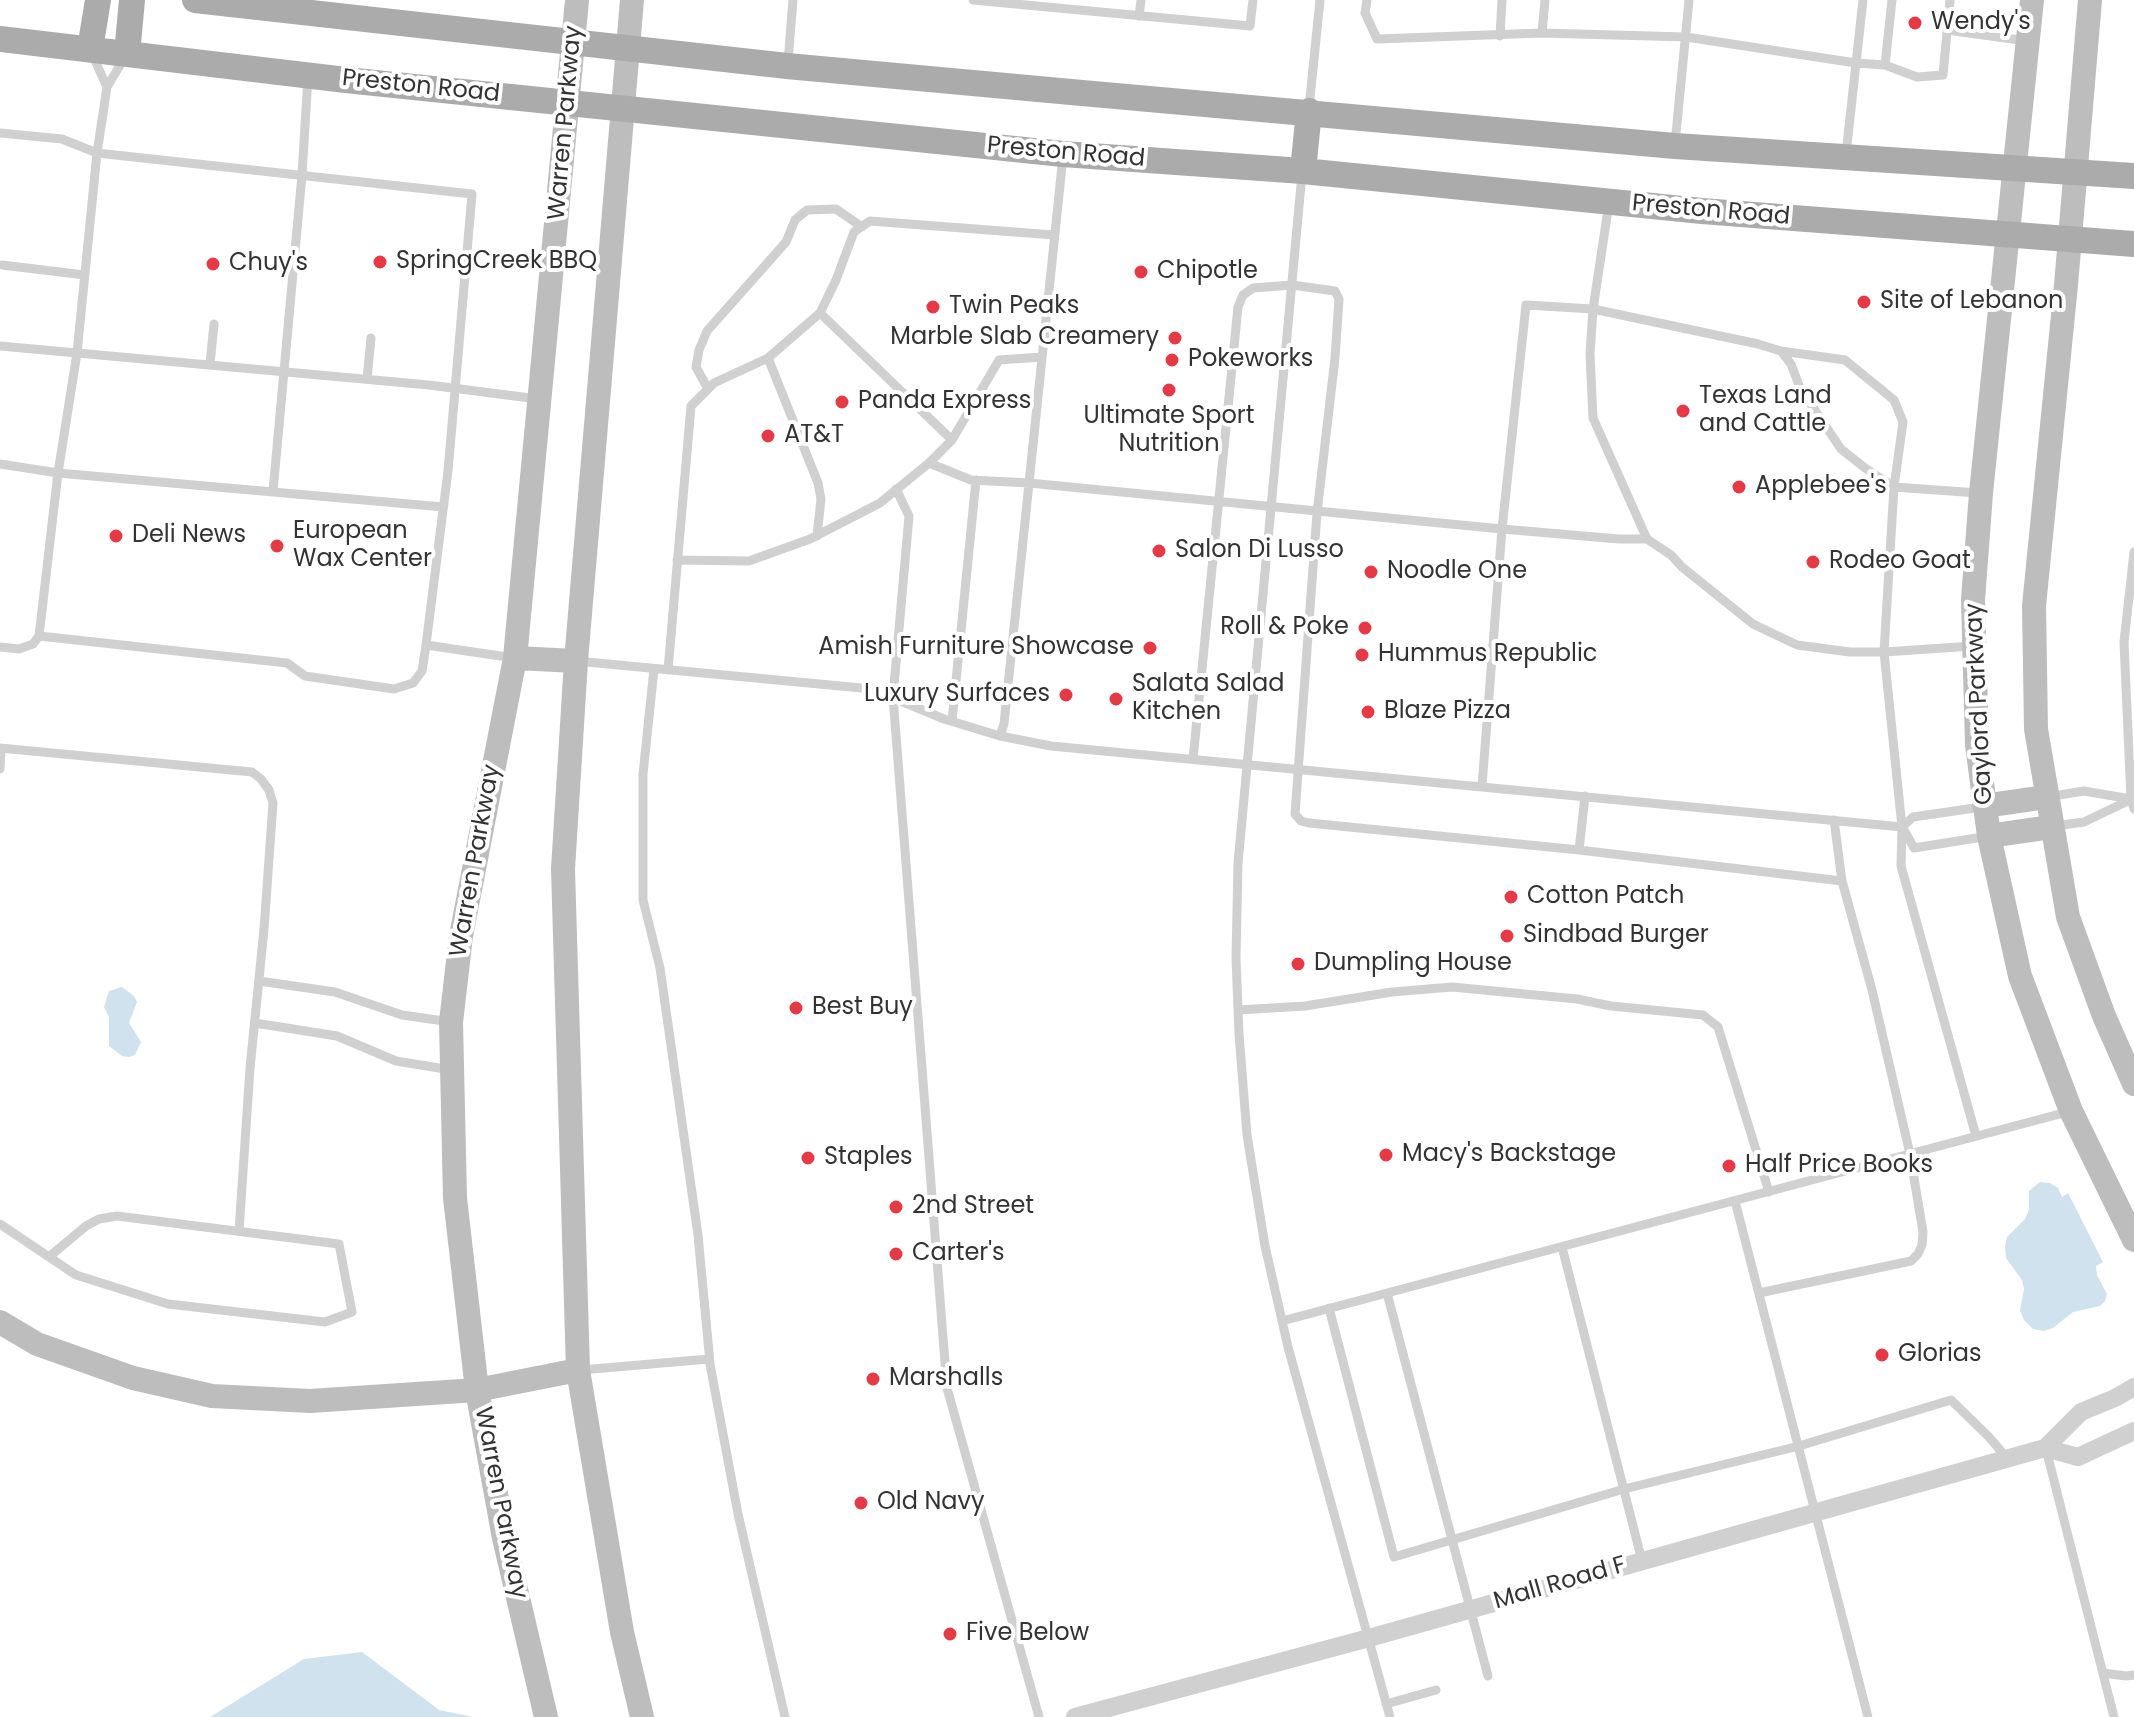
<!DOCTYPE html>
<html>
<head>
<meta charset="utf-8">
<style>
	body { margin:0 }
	canvas { display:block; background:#fff }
</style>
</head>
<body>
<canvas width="2134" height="1717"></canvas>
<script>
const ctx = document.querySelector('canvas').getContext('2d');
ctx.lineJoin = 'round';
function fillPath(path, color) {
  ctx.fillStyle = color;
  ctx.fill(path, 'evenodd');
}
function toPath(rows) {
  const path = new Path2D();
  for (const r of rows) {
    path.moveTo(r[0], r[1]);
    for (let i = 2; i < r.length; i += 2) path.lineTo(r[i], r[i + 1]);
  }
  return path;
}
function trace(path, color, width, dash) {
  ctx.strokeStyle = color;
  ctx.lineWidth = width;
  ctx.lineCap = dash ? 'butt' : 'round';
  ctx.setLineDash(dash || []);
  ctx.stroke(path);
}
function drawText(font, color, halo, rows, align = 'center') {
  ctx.font = font + ' Poppins,sans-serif';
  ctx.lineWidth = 8;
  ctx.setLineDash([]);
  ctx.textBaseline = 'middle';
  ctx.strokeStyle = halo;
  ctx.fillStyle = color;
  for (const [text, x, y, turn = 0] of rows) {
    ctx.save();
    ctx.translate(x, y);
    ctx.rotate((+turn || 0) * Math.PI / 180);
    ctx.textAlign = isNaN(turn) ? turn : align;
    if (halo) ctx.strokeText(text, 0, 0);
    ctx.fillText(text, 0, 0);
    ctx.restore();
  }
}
fillPath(toPath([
	[122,987,134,996,137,1002,129,1023,141,1042,135,1055,129,1057,122,1056,109,1046,109,1017,104,1007,109,991],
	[2040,1182,2050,1183,2058,1188,2062,1197,2068,1193,2103,1262,2096,1266,2097,1275,2107,1294,2105,1301,2100,1306,2073,1312,2053,1328,2044,1331,2033,1329,2024,1320,2020,1310,2024,1289,2022,1280,2006,1258,2005,1247,2007,1237,2025,1219,2029,1210,2029,1191],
	[362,1652,439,1710,473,1717,210,1717,304,1659]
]), '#cfe2ee');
trace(toPath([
	[973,0,1250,26,1253,0],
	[1367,0,1365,13,1377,39,1542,33,1686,37,1856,63,1885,65,1917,77,1943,75,1950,0],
	[1139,16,1141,0],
	[1947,30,2027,41],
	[1542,33,1545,0],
	[1500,36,1502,0],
	[92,54,107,87],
	[788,62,793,0],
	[1885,65,1892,0],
	[1309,108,1320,0],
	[0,133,62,139,97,153,472,194,448,471,426,645,514,658],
	[1675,144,1689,0],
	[1846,154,1863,0],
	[1302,174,1238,863,1236,958,1239,1034,1247,1135,1265,1246,1288,1347,1390,1717],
	[1609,203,1593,309,1758,344,1781,351,1791,364,1800,388,1841,449,1865,468,1894,487,1978,493],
	[2,265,85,275],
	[820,313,952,440],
	[0,346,429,385,538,399],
	[1781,351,1845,360,1894,400,1903,422,1894,487,1884,652,1902,827,1901,866,1976,1136],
	[768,358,818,483,821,499,817,536],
	[210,364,214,324],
	[367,379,371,338],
	[708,389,696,367,699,350,707,331,786,242,795,220,807,210,836,209,862,227],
	[929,463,952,440,999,360,1042,357],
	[0,464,58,473,443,507],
	[896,489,909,516,893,697,947,1388,1039,1717],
	[273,491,302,175,308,76],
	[2134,552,2124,642,2131,799,2134,809],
	[677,560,749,561,810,539,880,503,929,463,971,480,1029,483,1502,529,1619,539,1647,539,1671,555,1682,567,1753,624,1797,645,1850,652,1884,652,1973,646],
	[39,636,58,473,77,353,97,153,107,87,125,57],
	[0,647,19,649,33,644,39,636,287,663,305,676,394,689,413,683,422,671,426,645],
	[576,661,872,689,944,719,1000,736,1051,746,1902,827,1913,817,1982,807],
	[654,669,643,774,643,900,660,968,698,1235,710,1363],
	[668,670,691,406,714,383,768,358,820,313,836,280,854,232,870,221,1054,235],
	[952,721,976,480],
	[1000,736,1004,724,1063,156],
	[0,748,252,772,261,779,269,790,273,803,264,929,250,1068,239,1231],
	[1193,759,1238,307,1243,295,1253,288,1292,285,1335,291,1339,299,1335,358,1317,513,1295,814,1301,821,1309,823,1579,850,1842,881,1872,990,1910,1154,1923,1232,1922,1245,1918,1254,1911,1261,1759,1293],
	[0,769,1,748],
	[1482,786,1502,529,1526,305,1593,309,1590,354,1593,418,1647,539],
	[2047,797,2084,791,2131,799],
	[1834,820,1842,881],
	[2055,826,2084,822,2134,798],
	[1904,830,1914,848,1989,836],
	[1579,850,1585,796],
	[259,981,335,992,402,1015,451,1022],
	[1238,1010,1305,1006,1392,992,1452,987,1577,999,1611,1006,1703,1015,1718,1027,1769,1192],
	[255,1023,337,1036,396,1061,451,1070],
	[1735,1201,1868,1717],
	[0,1224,76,1275,168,1304,325,1322,352,1312,339,1244,117,1216,99,1219,86,1226,50,1256],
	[1562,1247,1642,1561],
	[1387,1293,1488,1676],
	[1329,1308,1394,1557,1624,1489,1799,1446,1951,1400,1988,1436,2007,1458],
	[1282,1321,2071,1111],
	[581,1370,709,1359,738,1514,785,1717],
	[2046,1449,2114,1717],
	[2103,1673,2126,1676,2134,1675],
	[1386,1704,1436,1690]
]), '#d0d0d0', 9);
trace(toPath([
	[2045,1448,2078,1457,2134,1431],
	[1075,1717,1369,1638,2045,1448,2081,1412,2115,1398,2134,1387]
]), '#d0d0d0', 18);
trace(toPath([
	[632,0,576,661,563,869,578,1370,622,1632,642,1717],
	[2032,0,1981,493,1973,600,1977,745,1989,836,2020,976,2071,1111,2134,1240],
	[2090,0,2066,285,2034,606,2036,729,2068,917,2104,1016,2134,1084],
	[515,658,576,661],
	[1984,806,2046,797],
	[1989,836,2051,827],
	[0,1322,37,1344,133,1378,212,1396,310,1401,477,1390,578,1370],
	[546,1717,504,1538,477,1390,455,1198,451,1022,461,936,515,658,577,0]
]), '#bdbdbd', 24);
trace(toPath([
	[195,0,787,66,1082,93,1675,146,2134,176],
	[0,39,346,80,1063,154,1303,171,1702,211,2134,244],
	[90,49,98,0],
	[127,54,132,0],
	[1303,171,1309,111]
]), '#ababab', 26);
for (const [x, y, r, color] of [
	[1915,23,8,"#e63946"],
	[380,262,8,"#e63946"],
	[213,264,8,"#e63946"],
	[1141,272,8,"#e63946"],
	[1864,302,8,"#e63946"],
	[933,307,8,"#e63946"],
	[1175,338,8,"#e63946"],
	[1172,360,8,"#e63946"],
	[1169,390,8,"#e63946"],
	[842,402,8,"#e63946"],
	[1683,411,8,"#e63946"],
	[768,436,8,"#e63946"],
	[1739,487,8,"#e63946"],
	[116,536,8,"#e63946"],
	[277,546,8,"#e63946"],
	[1159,551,8,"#e63946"],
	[1813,562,8,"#e63946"],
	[1371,572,8,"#e63946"],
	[1365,628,8,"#e63946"],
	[1150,648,8,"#e63946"],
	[1362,655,8,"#e63946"],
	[1066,695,8,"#e63946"],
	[1116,699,8,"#e63946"],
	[1368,712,8,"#e63946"],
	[1511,897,8,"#e63946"],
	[1507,936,8,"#e63946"],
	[1298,964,8,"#e63946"],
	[796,1008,8,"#e63946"],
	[1386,1155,8,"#e63946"],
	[808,1158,8,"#e63946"],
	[1729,1166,8,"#e63946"],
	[896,1207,8,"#e63946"],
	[896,1254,8,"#e63946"],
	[1882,1355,8,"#e63946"],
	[873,1379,8,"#e63946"],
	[861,1503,8,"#e63946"],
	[950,1634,8,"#e63946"]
]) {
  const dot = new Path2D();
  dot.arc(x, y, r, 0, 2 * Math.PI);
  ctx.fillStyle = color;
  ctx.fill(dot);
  trace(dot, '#fff', 3);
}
drawText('24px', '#333', '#fff', [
	["Wendy's",1931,23],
	["SpringCreek BBQ",396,262],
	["Chuy's",229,264],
	["Chipotle",1157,272],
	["Site of Lebanon",1880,302],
	["Twin Peaks",949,307],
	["Marble Slab Creamery",1159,338,"right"],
	["Pokeworks",1188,360],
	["Texas Land",1699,397],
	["and Cattle",1699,425],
	["Panda Express",858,402],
	["Ultimate Sport",1169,417,"center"],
	["Nutrition",1169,445,"center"],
	["AT&T",784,436],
	["Applebee's",1755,487],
	["European",293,532],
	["Wax Center",293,560],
	["Deli News",132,536],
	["Salon Di Lusso",1175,551],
	["Rodeo Goat",1829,562],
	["Noodle One",1387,572],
	["Roll & Poke",1349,628,"right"],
	["Amish Furniture Showcase",1134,648,"right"],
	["Hummus Republic",1378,655],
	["Salata Salad",1132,685],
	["Kitchen",1132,713],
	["Luxury Surfaces",1050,695,"right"],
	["Blaze Pizza",1384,712],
	["Cotton Patch",1527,897],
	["Sindbad Burger",1523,936],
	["Dumpling House",1314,964],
	["Best Buy",812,1008],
	["Macy's Backstage",1402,1155],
	["Staples",824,1158],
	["Half Price Books",1745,1166],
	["2nd Street",912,1207],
	["Carter's",912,1254],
	["Glorias",1898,1355],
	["Marshalls",889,1379],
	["Old Navy",877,1503],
	["Five Below",966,1634]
], 'left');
drawText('24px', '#333', '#fff', [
	["Preston Road",421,87,6],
	["Warren Parkway",566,123,-85],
	["Preston Road",1066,153,5],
	["Preston Road",1711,211,5],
	["Gaylord Parkway",1980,704,-93],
	["Warren Parkway",476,861,-80],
	["Warren Parkway",500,1503,79],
	["Mall Road F",1560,1584,-16]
]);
</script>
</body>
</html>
